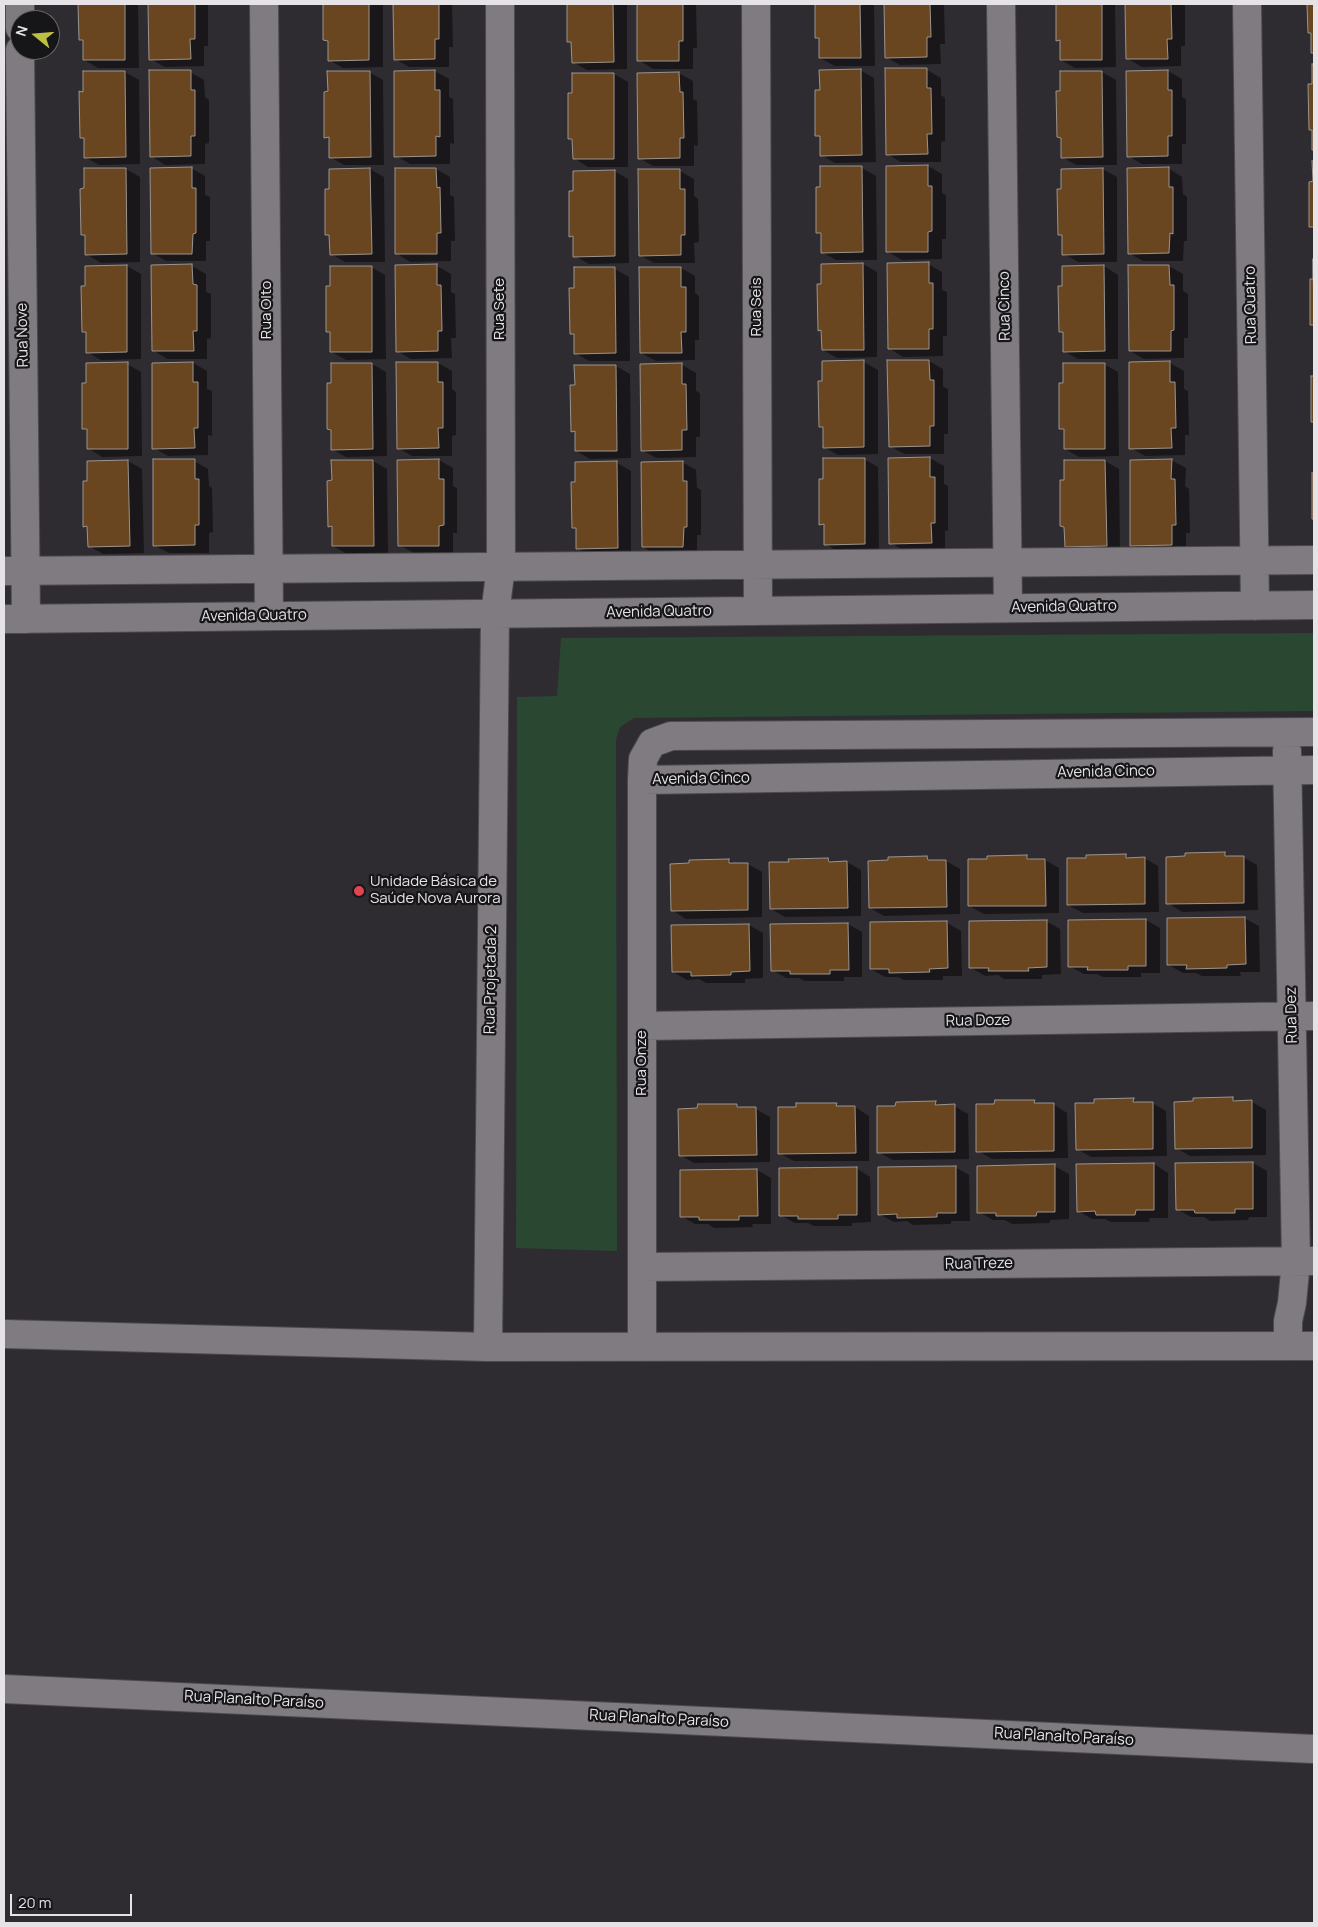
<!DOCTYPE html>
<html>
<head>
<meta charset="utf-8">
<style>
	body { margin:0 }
	#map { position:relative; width:1318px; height:1927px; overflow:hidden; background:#2f2c31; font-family:Manrope,sans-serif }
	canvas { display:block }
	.frame { position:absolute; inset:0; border:5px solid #e6e3e7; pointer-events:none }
	.north { position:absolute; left:10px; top:10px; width:50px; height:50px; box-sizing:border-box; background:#161517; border:1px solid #69676a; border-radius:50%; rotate:287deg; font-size:14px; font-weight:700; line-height:20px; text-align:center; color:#e6e3e7 }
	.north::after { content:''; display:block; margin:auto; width:18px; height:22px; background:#bdbf43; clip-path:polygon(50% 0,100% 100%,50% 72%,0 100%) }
	.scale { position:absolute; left:10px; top:1894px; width:122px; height:22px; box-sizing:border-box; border:2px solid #e6e3e7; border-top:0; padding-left:6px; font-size:15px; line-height:18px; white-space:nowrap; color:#e6e3e7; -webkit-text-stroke:4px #161517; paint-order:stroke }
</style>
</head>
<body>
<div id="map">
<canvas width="1318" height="1927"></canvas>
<div class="frame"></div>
<div class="north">N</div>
<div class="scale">20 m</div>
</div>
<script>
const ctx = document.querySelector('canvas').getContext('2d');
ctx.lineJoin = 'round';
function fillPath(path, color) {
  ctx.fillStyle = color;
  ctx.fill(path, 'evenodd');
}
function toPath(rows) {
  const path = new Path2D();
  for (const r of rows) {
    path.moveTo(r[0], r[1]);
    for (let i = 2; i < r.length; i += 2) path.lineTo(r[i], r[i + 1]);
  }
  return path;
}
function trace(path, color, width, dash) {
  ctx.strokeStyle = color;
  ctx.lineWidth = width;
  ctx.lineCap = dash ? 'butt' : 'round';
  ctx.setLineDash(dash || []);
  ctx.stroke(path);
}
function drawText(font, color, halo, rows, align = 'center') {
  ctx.font = font + ' Manrope,sans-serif';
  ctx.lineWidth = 4.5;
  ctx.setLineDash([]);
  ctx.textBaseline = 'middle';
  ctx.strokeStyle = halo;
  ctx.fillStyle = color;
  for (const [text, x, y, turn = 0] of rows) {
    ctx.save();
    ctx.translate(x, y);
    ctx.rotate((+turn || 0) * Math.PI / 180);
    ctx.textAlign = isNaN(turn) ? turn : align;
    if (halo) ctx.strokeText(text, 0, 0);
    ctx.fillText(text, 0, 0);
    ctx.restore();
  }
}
fillPath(toPath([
	[1314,633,1314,711,634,718,620,727,616,740,617,1251,516,1248,517,697,557,696,561,638]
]), '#2a4731');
fillPath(toPath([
	[80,4,138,4,139,68,98,68,84,60,84,42,80,40],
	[150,4,208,4,208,46,204,46,204,66,165,67,150,59],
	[324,4,383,4,383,67,343,68,329,60,329,42,325,40],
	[394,4,452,4,453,47,449,47,449,67,409,67,395,59],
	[568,4,627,4,627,69,587,70,573,62,573,44,568,41],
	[638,4,696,4,697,48,693,48,693,69,653,69,639,60],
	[816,4,874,4,875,66,835,66,820,58,820,40,816,38],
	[886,4,944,4,945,44,940,44,941,64,900,65,886,57],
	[1057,4,1115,4,1116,67,1075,68,1061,60,1061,42,1057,40],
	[1127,4,1185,4,1185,46,1181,46,1181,66,1142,67,1128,59],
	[1308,4,1314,4,1314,53,1313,52,1312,35,1309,33],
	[1313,65,1314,65,1314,150,1313,131,1310,129],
	[860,70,874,78,876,162,835,163,821,155,821,137,817,135,821,91],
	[927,70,941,78,941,95,945,98,945,141,941,142,941,162,901,162,887,154],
	[435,71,449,79,449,97,453,99,454,144,450,143,450,164,410,164,396,156],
	[1168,71,1182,79,1182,97,1186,99,1186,144,1182,144,1182,164,1142,164,1128,156],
	[125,72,139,80,140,164,99,165,85,157,85,140,81,137,85,93],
	[190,72,204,80,205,97,209,100,209,143,205,144,205,164,165,165,151,156],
	[369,72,383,80,384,165,344,165,330,157,330,139,326,137],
	[1061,72,1102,72,1116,80,1117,165,1076,165,1062,157,1062,139,1058,137],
	[679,73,693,81,693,99,697,101,698,146,694,145,694,166,653,166,639,158,639,74],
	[614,74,628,82,628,167,588,167,574,158,574,141,569,139],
	[1314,162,1314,229,1311,227],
	[928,166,942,174,942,193,946,195,946,239,942,239,942,259,902,260,888,252],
	[191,168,205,176,205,195,210,197,210,241,206,241,206,261,166,261,152,253],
	[862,168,876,176,877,260,836,260,822,252,822,235,817,232,822,189],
	[1168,168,1182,177,1183,194,1187,197,1187,241,1184,241,1183,261,1143,261,1129,253],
	[126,169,140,177,140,262,101,263,86,254,86,237,82,234],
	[370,169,384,177,385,262,345,262,331,254,331,237,326,234],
	[396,169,436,169,450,177,450,195,454,197,455,241,451,241,451,261,410,262,396,253],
	[1103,169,1117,177,1117,262,1078,262,1064,254,1063,237,1059,234],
	[614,171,628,179,629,263,589,264,575,256,574,238,571,236,574,192],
	[680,171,694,179,694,196,698,199,699,242,694,243,695,263,654,263,640,255],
	[863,264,877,272,877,357,837,358,823,350,823,332,819,330,823,285],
	[928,264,942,272,942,290,947,292,947,336,943,336,943,356,903,357,889,348],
	[127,266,141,274,141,359,101,360,87,352,87,334,83,331],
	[152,266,192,266,206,274,206,292,211,294,211,338,207,339,207,359,167,359,153,350],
	[397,266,437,266,451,274,451,292,455,294,456,338,451,338,452,358,411,359,397,351],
	[1104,266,1118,275,1118,359,1078,359,1064,351,1064,334,1060,331],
	[1129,266,1169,266,1183,274,1183,291,1188,294,1188,338,1184,338,1184,358,1144,359,1130,351],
	[371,267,385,275,386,359,346,360,332,352,331,334,327,332,331,288],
	[681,268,695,276,695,293,699,296,699,340,695,340,695,360,656,361,641,353],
	[575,269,615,269,629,277,630,361,589,361,575,353,575,336,571,333],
	[1311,280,1314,280,1314,326,1311,324],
	[929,361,943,369,943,387,948,389,948,434,944,434,944,454,904,454,890,446,889,362],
	[864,362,878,370,878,454,838,455,824,447,824,429,820,427],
	[193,363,207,371,207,389,212,391,212,436,208,435,208,455,168,456,154,448],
	[438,363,452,371,452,389,456,392,456,435,452,436,452,456,412,456,398,448],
	[1130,363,1170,363,1184,371,1184,389,1188,391,1189,435,1185,435,1185,455,1145,456,1131,448],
	[127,364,141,372,142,456,102,457,88,448,88,431,84,429,87,384],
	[332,364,372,364,386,372,387,456,346,457,332,449],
	[1104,364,1118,372,1119,456,1079,457,1065,449,1065,431,1061,429],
	[682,365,696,373,696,391,700,393,700,437,696,437,696,457,656,458,642,450],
	[616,366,630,374,631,458,590,459,576,451,576,433,572,431],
	[930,458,944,466,944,484,948,486,948,531,945,530,945,551,905,551,891,543],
	[864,459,878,467,879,552,839,552,825,544,825,526,821,524,824,480],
	[439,460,453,468,453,486,457,488,457,533,453,533,453,553,414,553,399,545],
	[1171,460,1186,468,1185,486,1189,489,1190,533,1186,533,1186,553,1146,553,1131,545],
	[128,461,142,469,144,553,103,554,89,546,89,528,84,526,88,462],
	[194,461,208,469,209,486,212,488,213,532,209,533,209,553,169,553,154,545],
	[373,461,387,469,388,554,347,554,333,546,333,528,329,526,333,462],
	[1065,461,1105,461,1119,469,1120,553,1080,554,1066,546],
	[682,462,696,470,697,488,701,490,701,535,697,535,697,555,657,555,643,547],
	[617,463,631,471,631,555,592,556,577,548,577,530,573,527],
	[1224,853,1231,857,1243,857,1257,865,1258,910,1182,912,1168,903],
	[1125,855,1131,859,1144,858,1158,866,1159,912,1083,913,1068,905,1087,859],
	[1026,856,1032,860,1045,860,1059,868,1059,913,984,914,969,906],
	[927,857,933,861,946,861,960,869,960,914,884,916,870,908,889,862],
	[828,859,834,863,847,862,861,870,861,916,785,917,771,909],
	[729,860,735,864,748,864,762,872,762,917,686,919,672,910,690,864],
	[1244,918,1259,926,1260,972,1240,972,1241,976,1202,976,1196,973,1183,973,1169,965],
	[1146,920,1160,928,1160,973,1141,973,1141,977,1103,977,1097,974,1084,974,1069,966],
	[1046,921,1060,929,1061,974,1042,975,1042,979,1004,979,998,975,985,976,970,967],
	[947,923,961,931,962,976,943,976,943,980,904,980,898,977,885,977,871,969],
	[848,924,862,932,862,977,844,977,844,981,805,981,799,978,786,978,772,970],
	[749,925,763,933,763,978,745,979,745,983,706,983,699,979,687,980,673,972],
	[1233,1099,1238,1102,1252,1102,1266,1110,1266,1155,1190,1156,1176,1148],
	[1134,1100,1140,1103,1152,1103,1166,1111,1167,1156,1091,1157,1077,1149,1095,1104],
	[1034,1101,1041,1104,1053,1104,1067,1113,1068,1158,992,1159,978,1151],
	[935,1103,941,1106,954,1106,968,1114,969,1159,893,1160,878,1152,896,1107],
	[836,1104,842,1107,855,1107,869,1116,869,1161,794,1161,779,1153,798,1108],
	[737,1105,743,1108,756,1109,770,1117,770,1162,694,1163,680,1155,699,1106],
	[1253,1163,1267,1171,1267,1217,1249,1217,1248,1220,1210,1221,1204,1217,1191,1217,1177,1209],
	[1154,1164,1168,1173,1168,1218,1150,1218,1149,1222,1111,1222,1105,1219,1092,1219,1078,1211],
	[1054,1166,1069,1174,1069,1219,1050,1220,1050,1223,1012,1224,1005,1220,993,1220,979,1212],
	[955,1167,969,1175,970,1221,951,1221,951,1224,913,1225,907,1221,894,1222,879,1214],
	[856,1168,870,1177,871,1222,852,1223,852,1226,814,1226,808,1223,795,1223,780,1215],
	[757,1170,771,1178,771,1224,752,1224,753,1227,714,1228,708,1224,695,1224,681,1216]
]), '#0007');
const building = toPath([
	[78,4,125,4,125,60,83,60,83,40,79,40,78,4],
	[148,4,195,4,195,39,190,39,191,59,149,60,148,4],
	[323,4,369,4,369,60,328,61,328,41,323,40,323,4],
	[393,4,439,4,439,39,435,39,435,59,394,60,393,4],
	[567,4,613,4,614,62,572,63,571,42,567,42,567,4],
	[637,4,683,4,683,41,679,41,679,61,637,61,637,4],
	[815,4,860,4,861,58,819,58,819,38,815,38,815,4],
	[884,4,930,4,931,37,927,37,927,57,885,58,884,4],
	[1056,4,1102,4,1102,60,1060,60,1060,40,1056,41,1056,4],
	[1125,4,1171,4,1172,39,1167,39,1168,59,1126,59,1125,4],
	[1307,4,1314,4,1314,53,1311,53,1311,33,1308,33,1307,4],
	[1312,64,1314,64,1314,150,1312,150,1312,130,1309,130,1308,84,1312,84,1312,64],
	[885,68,927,68,927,88,931,88,932,134,927,134,928,154,886,155,885,68],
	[861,69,862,155,820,156,820,136,815,136,815,90,820,90,819,70,861,69],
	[149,70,191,70,191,90,195,90,195,136,191,136,191,156,150,157,149,70],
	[435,70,435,90,440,90,440,137,436,136,436,156,394,157,394,71,435,70],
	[1168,70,1168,90,1172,90,1172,136,1168,136,1168,156,1127,157,1126,71,1168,70],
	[83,71,125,71,126,157,84,158,84,138,80,138,79,91,83,92,83,71],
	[327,71,370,71,371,157,329,158,329,137,324,138,324,92,328,91,327,71],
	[1060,71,1102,71,1103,157,1061,158,1061,138,1057,137,1056,91,1060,91,1060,71],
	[679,72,680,92,683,92,684,138,680,138,680,158,638,159,637,73,679,72],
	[572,73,614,73,614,159,573,159,572,139,568,139,568,93,572,93,572,73],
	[1312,161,1314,161,1314,247,1314,227,1309,227,1309,182,1313,181,1312,161],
	[928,165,928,186,932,186,932,231,928,232,928,252,886,252,886,166,928,165],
	[820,166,862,166,863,252,821,253,821,233,816,233,816,187,820,187,820,166],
	[192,167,192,188,196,188,196,233,193,234,192,254,151,254,150,168,192,167],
	[1169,167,1169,187,1173,187,1173,234,1170,233,1169,253,1128,254,1127,168,1169,167],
	[84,168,126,168,127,254,85,255,85,235,81,235,80,189,84,188,84,168],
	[370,168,372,254,330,255,329,235,325,235,325,189,329,189,329,169,370,168],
	[395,168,436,168,437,188,440,187,441,233,437,233,437,254,395,254,395,168],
	[1103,168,1104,254,1062,255,1062,235,1058,235,1057,189,1061,189,1061,169,1103,168],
	[638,169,680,169,680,189,685,189,685,235,681,235,681,255,639,256,638,169],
	[615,170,615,256,573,257,573,236,569,237,569,191,573,191,573,171,615,170],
	[1313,259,1314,325,1310,325,1310,279,1313,279,1313,259],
	[929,262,929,283,933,283,933,329,929,329,929,349,888,349,887,263,929,262],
	[863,263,864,350,822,350,821,330,818,331,817,284,821,284,821,264,863,263],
	[192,264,193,284,197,285,197,331,193,331,194,351,152,351,151,265,192,264],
	[437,264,437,285,441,285,442,331,438,331,438,351,396,352,395,265,437,264],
	[127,265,127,352,86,353,86,332,82,332,81,286,85,286,85,266,127,265],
	[1104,265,1105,351,1063,352,1063,332,1059,332,1058,286,1062,286,1062,266,1104,265],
	[1128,265,1169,265,1170,285,1174,285,1174,330,1171,331,1171,351,1129,351,1128,265],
	[330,266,372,266,372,352,330,352,330,332,326,332,326,286,330,286,330,266],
	[574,267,615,267,616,353,574,354,574,334,570,334,569,288,574,288,574,267],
	[639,267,681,267,681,287,686,287,686,332,681,332,682,353,640,353,639,267],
	[864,360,864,447,823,448,823,427,819,427,818,381,822,381,822,361,864,360],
	[887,360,929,360,930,380,934,380,934,426,930,426,930,446,889,447,887,360],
	[1170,361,1170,382,1175,382,1176,428,1171,428,1172,448,1129,449,1129,362,1170,361],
	[128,362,128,449,87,449,87,429,82,429,82,383,86,383,86,363,128,362],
	[193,362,193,382,198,382,198,428,194,428,195,448,152,449,152,363,193,362],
	[396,362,438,362,438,382,443,382,443,428,438,428,439,448,397,449,396,362],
	[331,363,372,363,373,449,331,450,331,430,327,429,327,383,331,383,331,363],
	[682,363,682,384,686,384,687,430,682,430,682,450,641,451,640,364,682,363],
	[1063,363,1105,363,1105,449,1064,449,1064,429,1059,429,1059,383,1063,383,1063,363],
	[574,365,616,365,617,451,575,451,575,431,571,432,570,385,575,385,574,365],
	[1311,376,1314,376,1314,422,1311,422,1311,376],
	[930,457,930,477,935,477,935,523,931,523,932,543,889,544,888,458,930,457],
	[823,458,865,458,865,544,824,545,824,524,819,525,819,479,823,479,823,458],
	[153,459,195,459,195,479,199,479,199,525,195,525,195,545,153,546,153,459],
	[439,459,439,479,444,479,444,525,439,526,439,546,398,546,397,460,439,459],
	[1172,459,1171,479,1175,479,1176,525,1172,525,1172,545,1130,546,1130,460,1172,459],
	[128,460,130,546,88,547,87,526,83,527,83,481,87,481,87,461,128,460],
	[331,460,373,460,374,546,332,546,332,526,328,527,327,481,332,480,331,460],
	[1064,460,1105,460,1107,546,1065,547,1064,527,1060,526,1060,480,1064,480,1064,460],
	[617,461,618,548,576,549,576,528,572,528,571,482,575,482,575,462,617,461],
	[683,461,683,481,687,481,687,527,684,527,683,547,642,547,641,462,683,461],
	[1312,473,1314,473,1314,519,1312,519,1312,473],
	[1225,852,1225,856,1244,856,1244,903,1166,904,1166,857,1185,856,1185,853,1225,852],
	[1126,854,1126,858,1145,857,1145,904,1067,905,1067,858,1086,858,1086,855,1126,854],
	[1027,855,1027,859,1045,859,1046,906,968,906,968,859,987,859,987,856,1027,855],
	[927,856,928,860,946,860,947,907,869,908,868,861,888,860,888,857,927,856],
	[828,858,829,862,847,861,848,908,770,909,769,862,789,862,788,859,828,858],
	[729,859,729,863,748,863,748,910,671,911,670,864,689,863,689,860,729,859],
	[1245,917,1246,964,1227,965,1227,968,1186,969,1187,965,1167,965,1167,918,1245,917],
	[1146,919,1146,966,1128,966,1128,970,1087,970,1088,967,1068,967,1068,920,1146,919],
	[1047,920,1047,967,1028,968,1029,971,988,971,989,968,969,968,969,921,1047,920],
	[947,921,948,968,929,969,930,972,889,973,889,969,870,969,870,922,947,921],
	[848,923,849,970,830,970,830,974,790,974,790,971,771,971,770,924,848,923],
	[749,924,750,971,731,972,731,975,691,976,691,972,672,972,671,925,749,924],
	[1233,1097,1233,1101,1252,1100,1252,1148,1175,1149,1174,1102,1193,1101,1193,1098,1233,1097],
	[1134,1098,1133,1102,1153,1102,1153,1149,1076,1150,1075,1103,1094,1103,1094,1099,1134,1098],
	[995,1100,1035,1100,1034,1103,1054,1103,1054,1151,976,1152,976,1104,994,1104,995,1100],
	[936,1101,935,1105,955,1104,955,1152,877,1153,877,1106,895,1106,896,1102,936,1101],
	[796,1103,837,1103,836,1106,855,1106,856,1153,778,1154,778,1107,796,1107,796,1103],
	[698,1104,737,1104,737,1107,756,1107,757,1155,679,1156,678,1109,697,1108,698,1104],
	[1253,1162,1253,1209,1235,1209,1235,1213,1195,1213,1194,1210,1176,1210,1175,1163,1253,1162],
	[1154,1163,1154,1210,1136,1210,1135,1215,1096,1215,1095,1211,1077,1212,1076,1164,1154,1163],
	[1055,1164,1055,1212,1037,1212,1036,1216,996,1216,996,1213,977,1213,977,1166,1055,1164],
	[956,1166,956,1213,937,1213,937,1217,897,1218,897,1214,878,1215,878,1167,956,1166],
	[857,1167,857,1215,838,1215,838,1219,798,1219,798,1216,779,1216,779,1168,857,1167],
	[757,1169,758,1216,739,1216,739,1220,699,1220,699,1217,680,1217,680,1170,757,1169]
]);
fillPath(building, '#694520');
trace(building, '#9b9590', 1);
const minor = toPath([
	[20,4,20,28],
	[264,4,269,616],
	[756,4,758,611],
	[1001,4,1008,608],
	[1247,4,1255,606],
	[20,50,26,619],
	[4,571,1314,560],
	[4,619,1314,605],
	[1287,751,1296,1261,1292,1303,1288,1321,1288,1346],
	[642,780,1314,770],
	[642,1026,1314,1016],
	[643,1267,1314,1261],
	[4,1334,488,1347,1314,1346],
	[488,1347,495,614,501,566,500,4],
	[642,1347,642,780,643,759,652,743,671,736,1314,732],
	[4,1689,1314,1749]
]);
trace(minor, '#4d4a4f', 30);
trace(minor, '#807b81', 28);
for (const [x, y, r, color] of [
	[359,891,6,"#e0444e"]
]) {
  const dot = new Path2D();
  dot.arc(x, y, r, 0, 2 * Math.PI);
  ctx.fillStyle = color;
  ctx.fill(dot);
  trace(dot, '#161517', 2);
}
drawText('15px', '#e6e3e7', '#161517', [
	["Rua Quatro",1251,305,-91],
	["Rua Cinco",1005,306,-91],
	["Rua Seis",757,307,-90],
	["Rua Sete",500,309,-90],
	["Rua OIto",267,310,-90],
	["Rua Nove",23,335,-91],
	["Avenida Quatro",1064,607,-1],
	["Avenida Quatro",659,612,-1],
	["Avenida Quatro",254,616,-1],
	["Avenida Cinco",1106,772,-1],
	["Avenida Cinco",701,779,-1],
	["Rua Projetada 2",491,980,-89],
	["Rua Dez",1292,1015,-91],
	["Rua Doze",978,1021,-1],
	["Rua Onze",642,1063,-90],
	["Rua Treze",979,1264,-1],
	["Rua Planalto Paraíso",254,1700,3],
	["Rua Planalto Paraíso",659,1719,3],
	["Rua Planalto Paraíso",1064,1737,3]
]);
drawText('15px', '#e6e3e7', '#161517', [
	["Unidade Básica de",370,882],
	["Saúde Nova Aurora",370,899]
], 'left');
</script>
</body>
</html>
